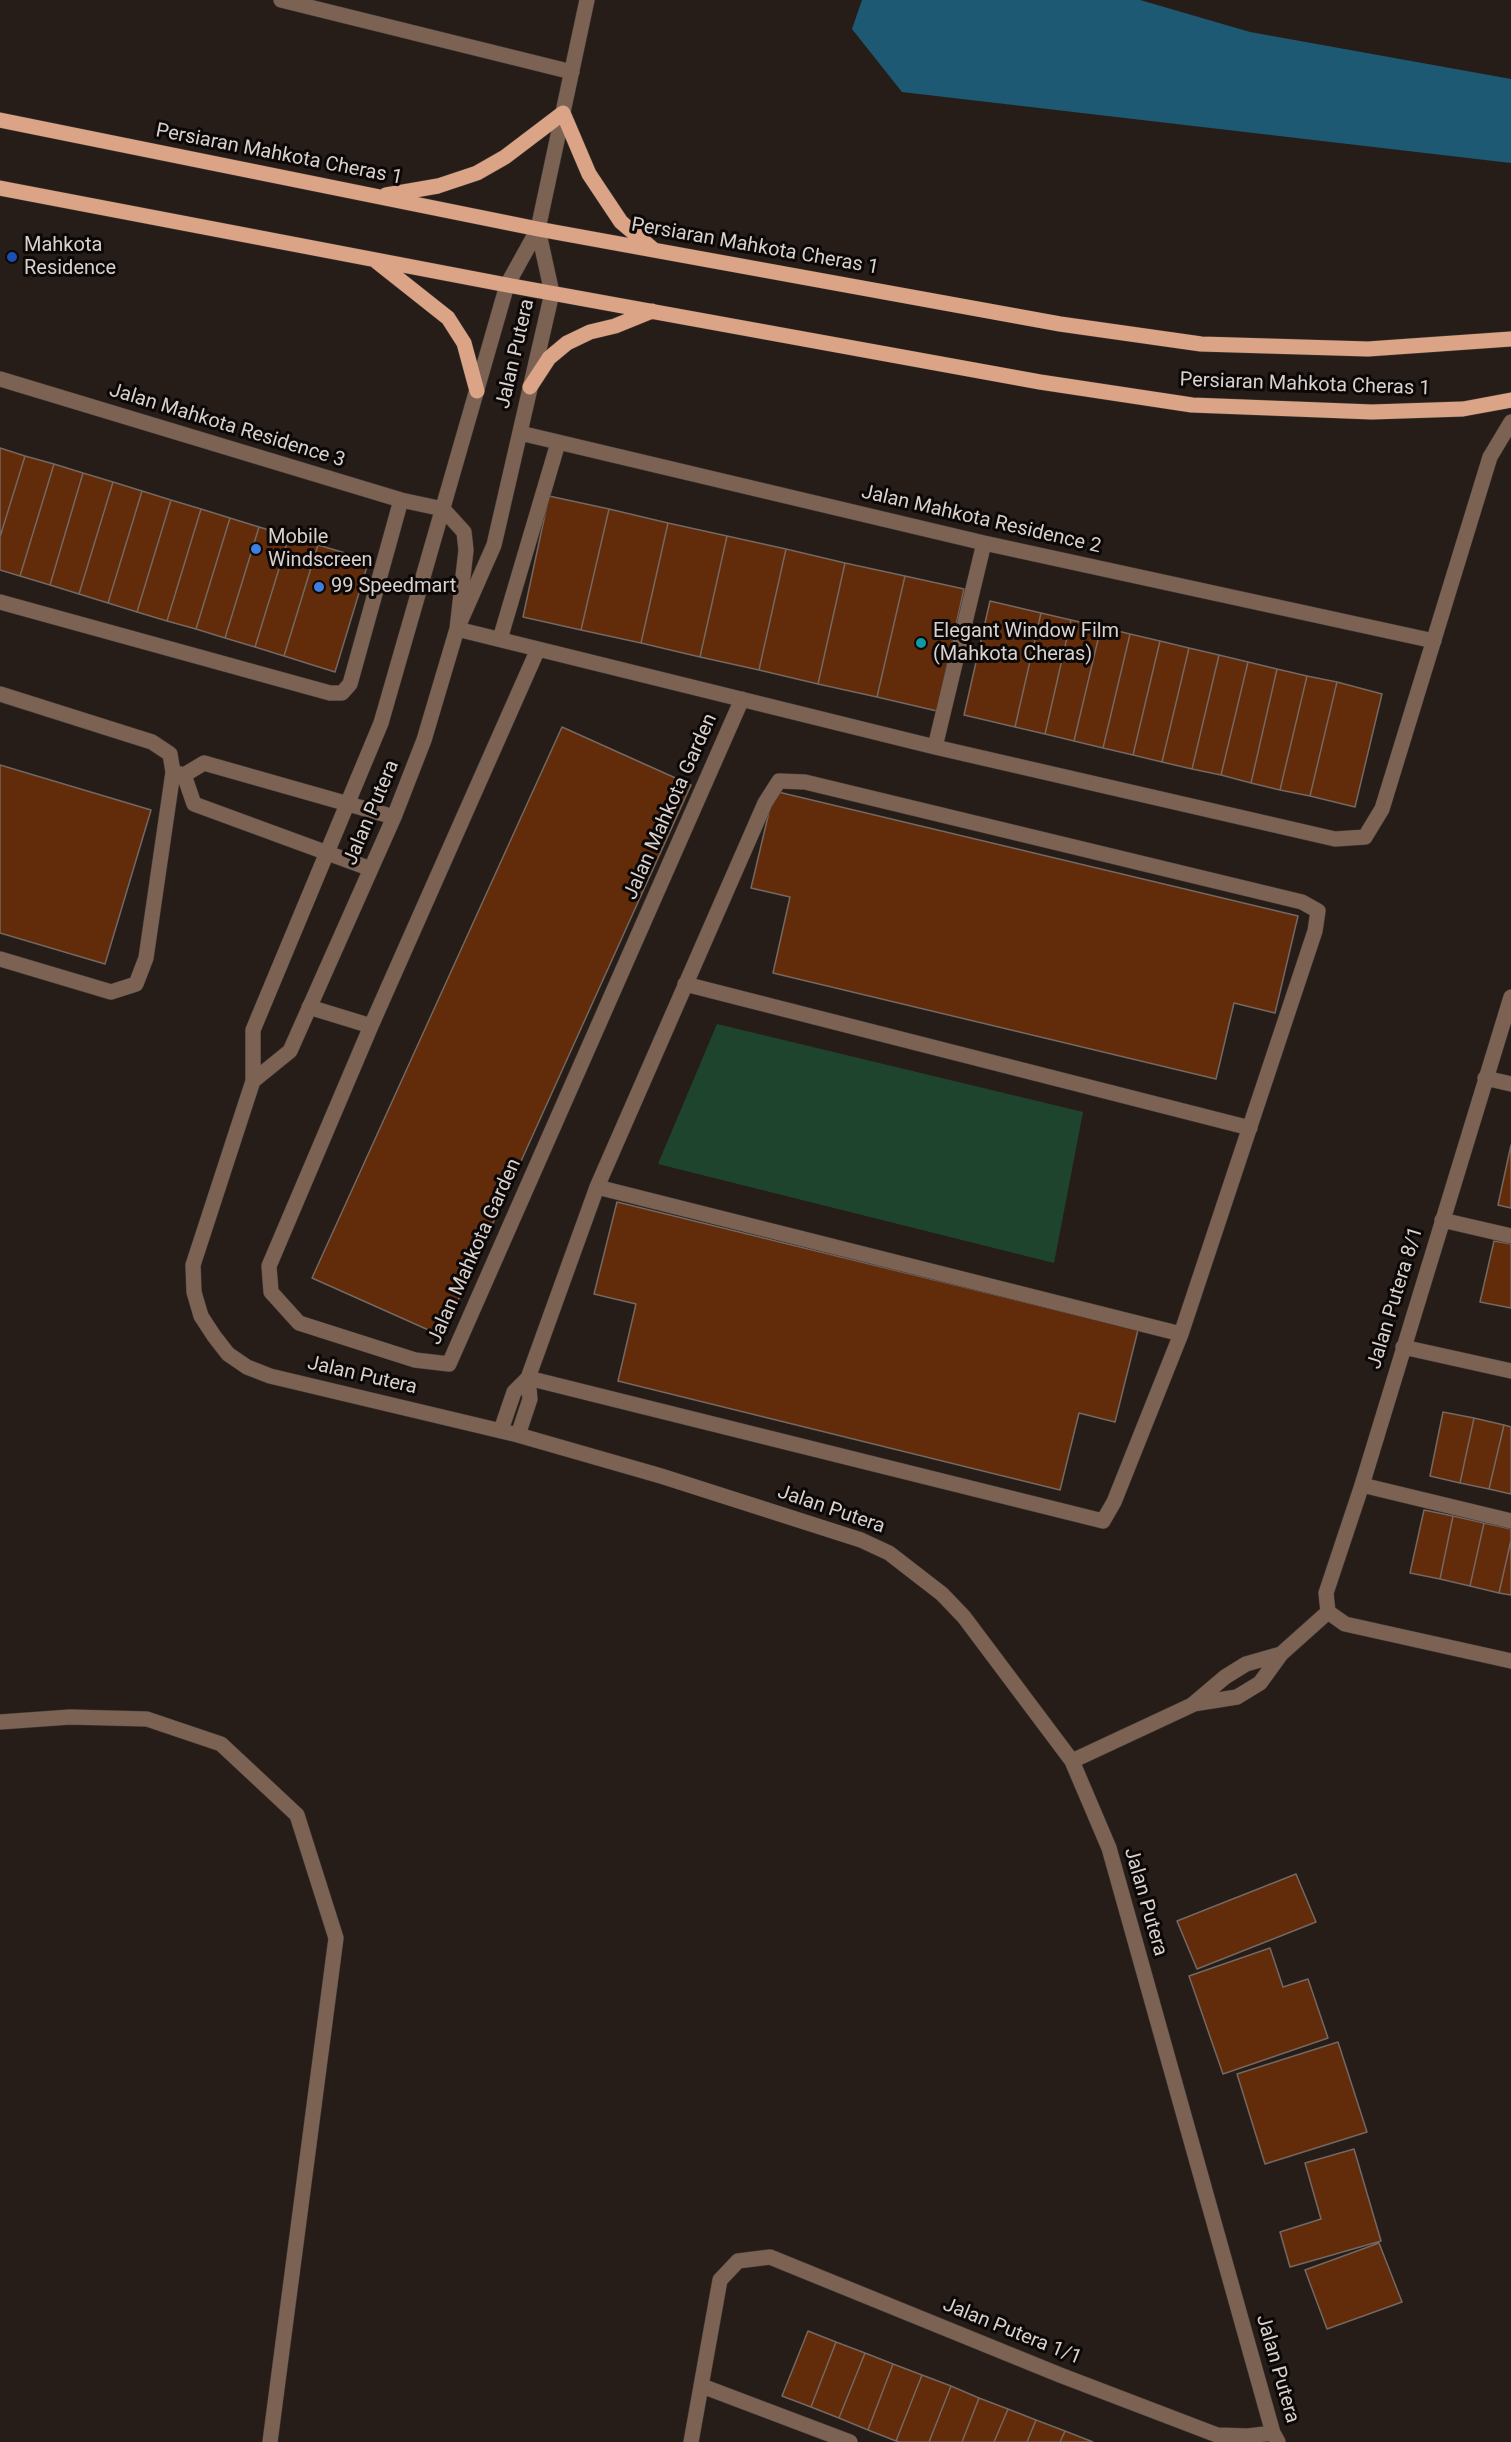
<!DOCTYPE html>
<html>
<head>
<meta charset="utf-8">
<style>
	body { margin:0 }
	canvas { display:block; background:#261d19 }
</style>
</head>
<body>
<canvas width="1511" height="2442"></canvas>
<script>
const ctx = document.querySelector('canvas').getContext('2d');
ctx.lineJoin = 'round';
function fillPath(path, color) {
  ctx.fillStyle = color;
  ctx.fill(path, 'evenodd');
}
function toPath(rows) {
  const path = new Path2D();
  for (const r of rows) {
    path.moveTo(r[0], r[1]);
    for (let i = 2; i < r.length; i += 2) path.lineTo(r[i], r[i + 1]);
  }
  return path;
}
function trace(path, color, width, dash) {
  ctx.strokeStyle = color;
  ctx.lineWidth = width;
  ctx.lineCap = dash ? 'butt' : 'round';
  ctx.setLineDash(dash || []);
  ctx.stroke(path);
}
function drawText(font, color, halo, rows, align = 'center') {
  ctx.font = font + ' Roboto,sans-serif';
  ctx.lineWidth = 6;
  ctx.setLineDash([]);
  ctx.textBaseline = 'middle';
  ctx.strokeStyle = halo;
  ctx.fillStyle = color;
  for (const [text, x, y, turn = 0] of rows) {
    ctx.save();
    ctx.translate(x, y);
    ctx.rotate((+turn || 0) * Math.PI / 180);
    ctx.textAlign = isNaN(turn) ? turn : align;
    if (halo) ctx.strokeText(text, 0, 0);
    ctx.fillText(text, 0, 0);
    ctx.restore();
  }
}
fillPath(toPath([
	[717,1024,1083,1112,1054,1263,658,1164]
]), '#1e442e');
fillPath(toPath([
	[862,0,1140,0,1250,32,1511,79,1511,163,902,92,852,29]
]), '#1e5973');
const building = toPath([
	[0,448,25,456,0,537,0,448],
	[25,456,54,464,20,576,0,570,0,537,25,456],
	[54,464,83,473,50,585,20,576,54,464],
	[83,473,113,482,79,594,50,585,83,473],
	[113,482,142,491,108,603,79,594,113,482],
	[142,491,171,500,137,612,108,603,142,491],
	[549,496,609,509,581,630,523,617,549,496],
	[171,500,201,509,167,621,137,612,171,500],
	[201,509,230,518,196,629,167,621,201,509],
	[609,509,668,523,641,643,581,630,609,509],
	[230,518,259,527,225,638,196,629,230,518],
	[668,523,727,536,700,657,641,643,668,523],
	[259,527,289,536,255,647,225,638,259,527],
	[289,536,318,545,284,656,255,647,289,536],
	[727,536,786,549,759,670,700,657,727,536],
	[318,545,369,560,335,672,284,656,318,545],
	[786,549,845,563,818,684,759,670,786,549],
	[845,563,905,576,877,697,818,684,845,563],
	[905,576,964,589,937,711,877,697,905,576],
	[990,601,1041,613,1015,727,964,715,990,601],
	[1041,613,1071,620,1045,734,1015,727,1041,613],
	[1071,620,1101,627,1074,741,1045,734,1071,620],
	[1101,627,1130,634,1103,748,1074,741,1101,627],
	[1130,634,1160,641,1133,755,1103,748,1130,634],
	[1160,641,1189,648,1162,762,1133,755,1160,641],
	[1189,648,1219,655,1192,769,1162,762,1189,648],
	[1219,655,1248,662,1221,775,1192,769,1219,655],
	[1248,662,1277,669,1251,783,1221,775,1248,662],
	[1277,669,1307,676,1280,790,1251,783,1277,669],
	[1307,676,1337,682,1310,796,1280,790,1307,676],
	[1337,682,1382,694,1355,807,1310,796,1337,682],
	[562,727,691,785,442,1336,312,1278,562,727],
	[0,765,151,810,105,964,0,933,0,765],
	[774,791,1298,916,1275,1013,1234,1003,1216,1079,773,973,790,897,751,888,774,791],
	[1511,1145,1511,1208,1498,1205,1511,1145],
	[617,1202,1138,1330,1115,1422,1079,1413,1060,1490,618,1381,636,1304,594,1294,617,1202],
	[1494,1241,1511,1244,1511,1308,1480,1302,1494,1241],
	[1443,1412,1474,1418,1460,1483,1430,1476,1443,1412],
	[1474,1418,1504,1425,1489,1489,1460,1483,1474,1418],
	[1504,1425,1511,1427,1511,1494,1489,1489,1504,1425],
	[1424,1510,1453,1516,1440,1579,1410,1573,1424,1510],
	[1453,1516,1484,1523,1470,1586,1440,1579,1453,1516],
	[1484,1523,1511,1529,1511,1540,1499,1593,1470,1586,1484,1523],
	[1511,1540,1511,1595,1499,1593,1511,1540],
	[1296,1874,1316,1922,1197,1969,1177,1921,1296,1874],
	[1270,1948,1283,1987,1308,1979,1328,2038,1223,2074,1189,1976,1270,1948],
	[1338,2042,1367,2132,1265,2164,1237,2074,1338,2042],
	[1354,2149,1381,2241,1290,2267,1280,2232,1321,2219,1305,2163,1354,2149],
	[1379,2243,1402,2302,1327,2329,1305,2270,1379,2243],
	[808,2331,836,2342,811,2407,782,2396,808,2331],
	[836,2342,865,2353,839,2418,811,2407,836,2342],
	[865,2353,893,2364,868,2430,839,2418,865,2353],
	[893,2364,922,2375,896,2441,868,2430,893,2364],
	[922,2375,951,2386,929,2442,900,2442,896,2441,922,2375],
	[951,2386,979,2398,962,2442,929,2442,951,2386],
	[979,2398,1008,2409,994,2442,962,2442,979,2398],
	[1008,2409,1036,2420,1027,2442,994,2442,1008,2409],
	[1036,2420,1065,2431,1060,2442,1027,2442,1036,2420],
	[1065,2431,1093,2442,1060,2442,1065,2431]
]);
fillPath(building, '#622b09');
trace(building, '#736862', 1.5);
const minor = toPath([
	[281,0,572,72],
	[587,0,538,229,507,285,381,723,253,1030,253,1081,193,1265,194,1292,201,1316,214,1336,228,1354,247,1367,270,1376,518,1435,661,1476,861,1540,889,1553,942,1594,964,1617,1072,1761,1109,1848,1273,2433,1278,2442],
	[0,379,401,500,443,509],
	[520,433,984,543,1434,641],
	[443,509,464,532,466,550,457,629,935,747,1335,839,1365,837,1382,809,1490,457,1511,422],
	[0,602,330,693,342,693,350,684,401,500],
	[500,639,558,443],
	[538,649,371,1026,269,1266,271,1292,299,1323,415,1360,449,1364,742,699],
	[0,694,152,742,170,754,173,772,146,958,136,984,111,992,0,959],
	[935,747,984,543],
	[173,772,184,775,204,763,394,817],
	[184,775,194,804,371,869],
	[685,984,1250,1128],
	[309,1007,371,1026],
	[1485,1078,1511,1084],
	[253,1081,290,1051,394,817,424,740,457,629,494,545,552,293,538,229],
	[597,1187,1181,1334],
	[1442,1220,1511,1236],
	[1403,1347,1511,1371],
	[501,1430,514,1392,528,1378,597,1187,765,803,779,781,805,782,1302,902,1318,911,1315,931,1181,1334,1114,1502,1103,1521,528,1378],
	[518,1435,530,1399,528,1378],
	[1362,1485,1511,1521],
	[1328,1612,1326,1593,1362,1485,1511,997],
	[1328,1612,1345,1624,1511,1661],
	[1193,1704,1237,1697,1260,1683,1281,1654,1328,1612],
	[0,1722,70,1717,147,1719,221,1744,297,1815,336,1938,270,2442],
	[1072,1761,1192,1705,1225,1677,1246,1664,1281,1654],
	[702,2386,850,2442],
	[691,2442,720,2280,738,2261,770,2257,1060,2375,1217,2435,1248,2436,1273,2433]
]);
const major = toPath([
	[0,120,538,229,1060,324,1201,344,1368,349,1511,339],
	[0,188,507,285,1040,382,1192,405,1372,412,1463,409,1511,400],
	[386,195,438,186,477,173,505,157,563,113,589,174,621,222,654,250],
	[376,261,448,318,464,343,477,391],
	[530,387,549,358,567,343,590,332,615,326,652,311]
]);
trace(minor, '#423a36', 16);
trace(major, '#423a36', 16);
trace(minor, '#7c6253', 15);
trace(major, '#dba486', 15);
for (const [x, y, r, color] of [
	[12,257,6,"#1a4fb4"],
	[256,549,6,"#3f7fe0"],
	[319,587,6,"#3f7fe0"],
	[921,643,6,"#0f9aa8"]
]) {
  const dot = new Path2D();
  dot.arc(x, y, r, 0, 2 * Math.PI);
  ctx.fillStyle = color;
  ctx.fill(dot);
  trace(dot, '#0c0807', 2);
}
drawText('20px', '#d8d1ce', '#0c0807', [
	["Persiaran Mahkota Cheras 1",279,155,11],
	["Persiaran Mahkota Cheras 1",755,247,10],
	["Jalan Putera",516,354,-77],
	["Persiaran Mahkota Cheras 1",1305,385,2],
	["Jalan Mahkota Residence 3",227,426,17],
	["Jalan Mahkota Residence 2",981,520,13],
	["Jalan Mahkota Garden",671,807,-66],
	["Jalan Putera",372,813,-67],
	["Jalan Mahkota Garden",475,1252,-66],
	["Jalan Putera 8/1",1396,1298,-73],
	["Jalan Putera",362,1376,13],
	["Jalan Putera",831,1510,19],
	["Jalan Putera",1145,1902,74],
	["Jalan Putera 1/1",1012,2332,22],
	["Jalan Putera",1277,2369,74]
]);
drawText('20px', '#d8d1ce', '#0c0807', [
	["Mahkota",24,246],
	["Residence",24,269],
	["Mobile",268,538],
	["Windscreen",268,561],
	["99 Speedmart",331,587],
	["Elegant Window Film",933,632],
	["(Mahkota Cheras)",933,655]
], 'left');
</script>
</body>
</html>
